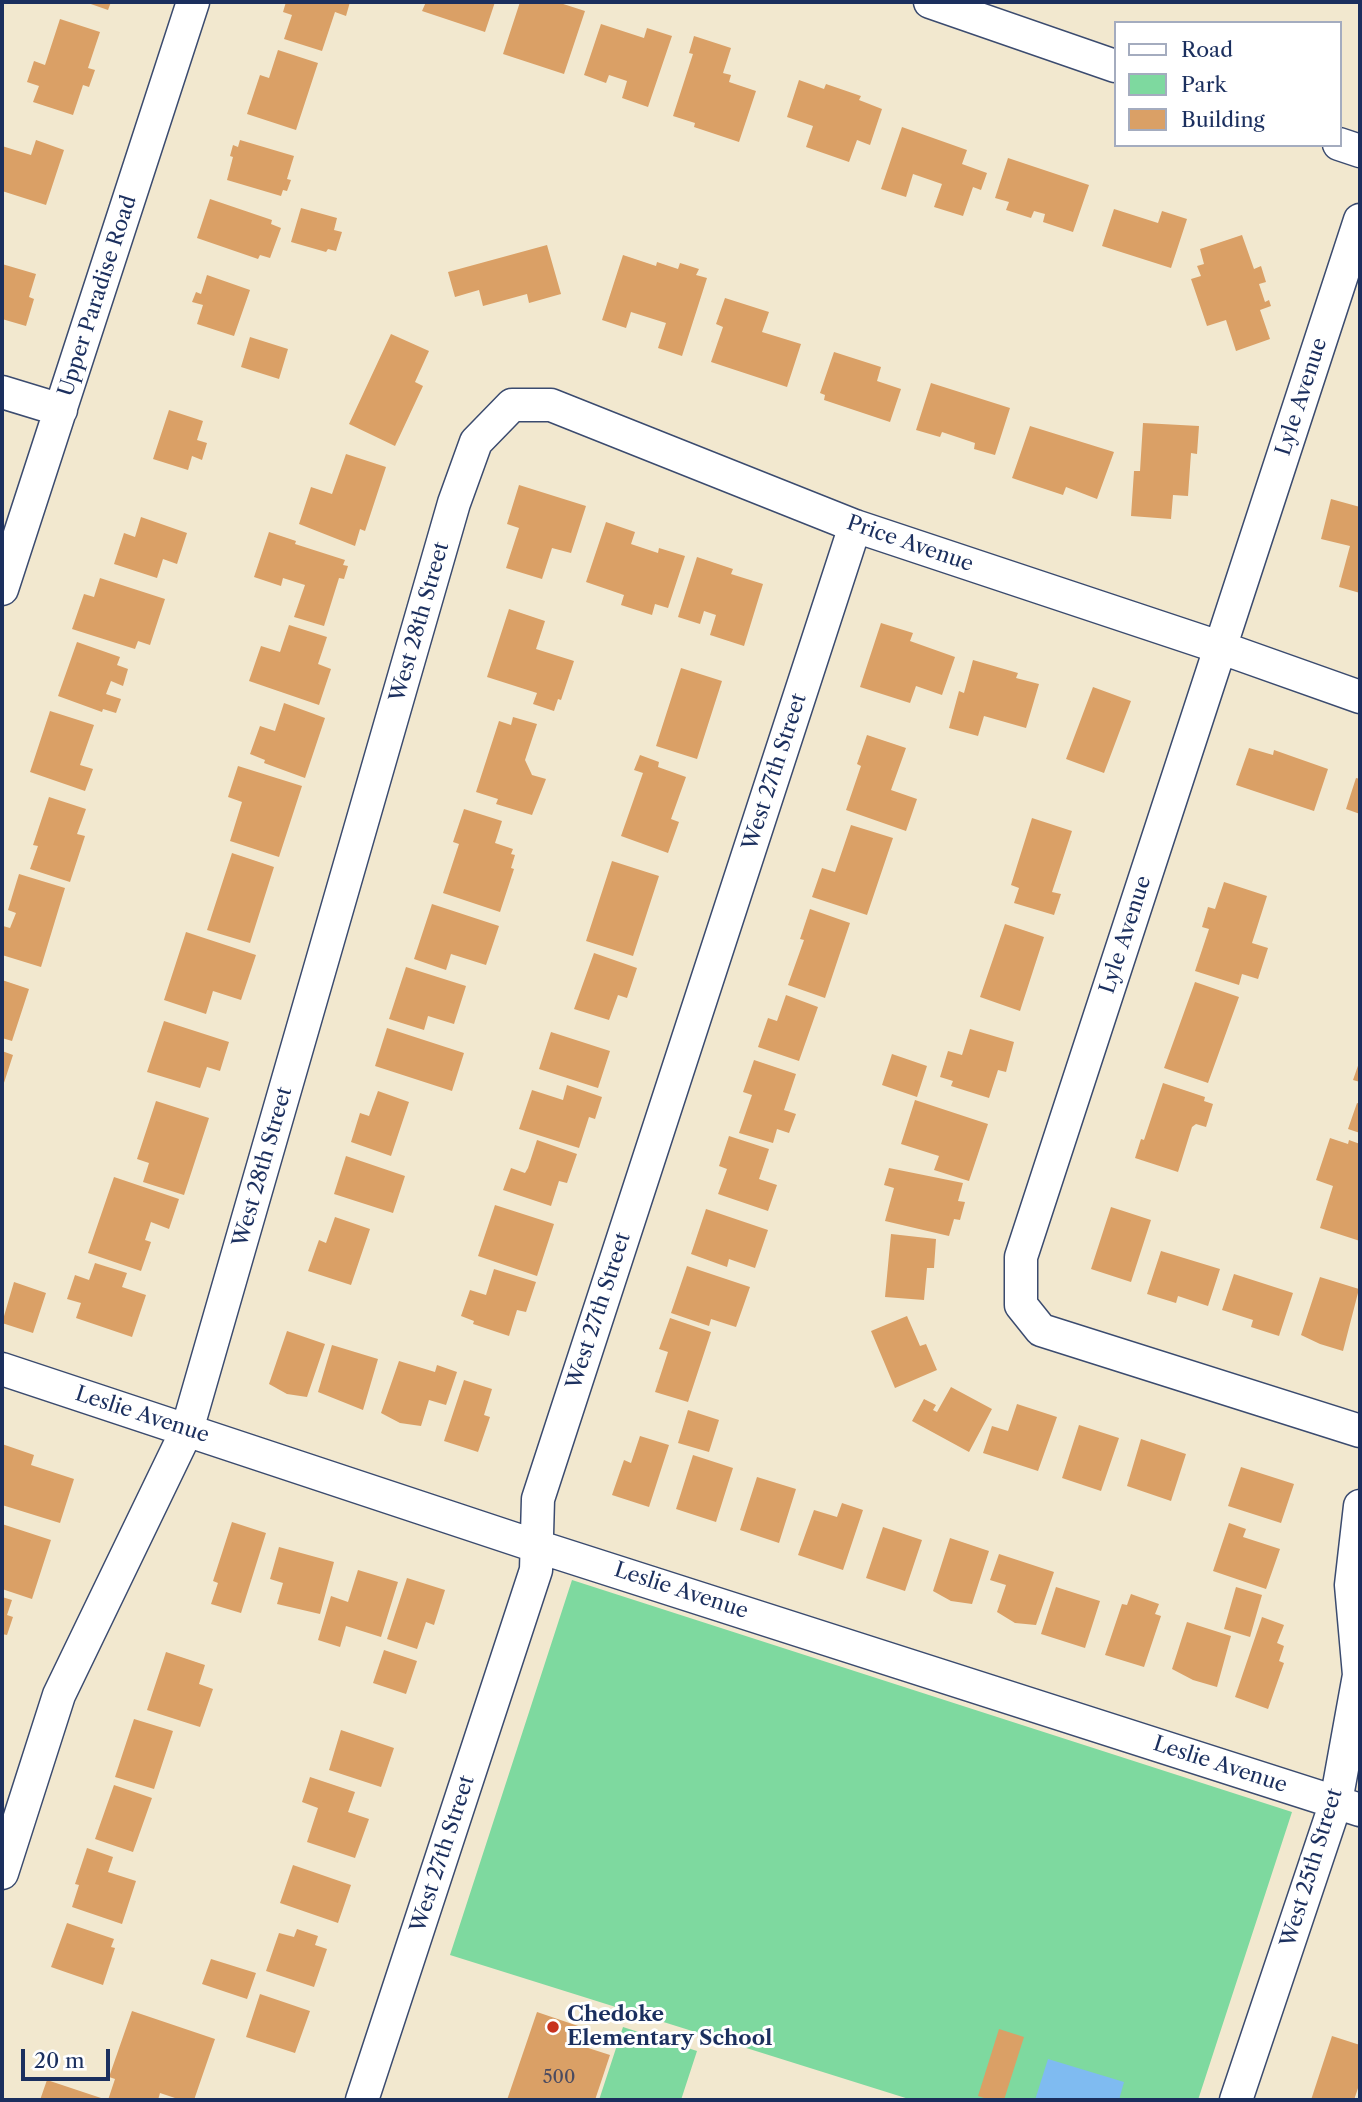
<!DOCTYPE html>
<html>
<head>
<meta charset="utf-8">
<style>
	body { margin:0 }
	#map { position:relative; width:1362px; height:2102px; overflow:hidden; background:#f2e8cf; font-family:"Libre Caslon Text",serif }
	canvas { display:block }
	.frame { position:absolute; inset:0; border:4px solid #1b2f5e; pointer-events:none }
	.legend { position:absolute; left:1114px; top:21px; width:228px; height:126px; box-sizing:border-box; background:#fff; border:2px solid #a4acbf; margin:0; padding:9px 12px; list-style:none; font-size:21px; color:#1b2f5e }
	.legend li { display:flex; align-items:center; gap:14px; height:35px }
	.legend b { width:35px; border:2px solid #a4acbf }
	.scale { position:absolute; left:21px; top:2049px; width:89px; height:32px; box-sizing:border-box; border:4px solid #1b2f5e; border-top:0; padding-left:9px; font-size:21px; line-height:24px; white-space:nowrap; color:#1b2f5e; -webkit-text-stroke:5px #fff; paint-order:stroke }
</style>
</head>
<body>
<div id="map">
<canvas width="1362" height="2102"></canvas>
<div class="frame"></div>
<ul class="legend">
<li><b style="height:9px;background:#fff"></b>Road</li>
<li><b style="height:19px;background:#7ed99f"></b>Park</li>
<li><b style="height:19px;background:#daa066"></b>Building</li>
</ul>
<div class="scale">20 m</div>
</div>
<script>
const ctx = document.querySelector('canvas').getContext('2d');
ctx.lineJoin = 'round';
function fillPath(path, color) {
  ctx.fillStyle = color;
  ctx.fill(path, 'evenodd');
}
function toPath(rows) {
  const path = new Path2D();
  for (const r of rows) {
    path.moveTo(r[0], r[1]);
    for (let i = 2; i < r.length; i += 2) path.lineTo(r[i], r[i + 1]);
  }
  return path;
}
function trace(path, color, width, dash) {
  ctx.strokeStyle = color;
  ctx.lineWidth = width;
  ctx.lineCap = dash ? 'butt' : 'round';
  ctx.setLineDash(dash || []);
  ctx.stroke(path);
}
function drawText(font, color, halo, rows, align = 'center') {
  ctx.font = font + ' "Libre Caslon Text",serif';
  ctx.lineWidth = 6;
  ctx.setLineDash([]);
  ctx.textBaseline = 'middle';
  ctx.strokeStyle = halo;
  ctx.fillStyle = color;
  for (const [text, x, y, turn = 0] of rows) {
    ctx.save();
    ctx.translate(x, y);
    ctx.rotate((+turn || 0) * Math.PI / 180);
    ctx.textAlign = isNaN(turn) ? turn : align;
    if (halo) ctx.strokeText(text, 0, 0);
    ctx.fillText(text, 0, 0);
    ctx.restore();
  }
}
fillPath(toPath([
	[572,1580,1292,1812,1198,2100,912,2100,450,1955],
	[623,2027,697,2051,681,2100,599,2100]
]), '#7ed99f');
fillPath(toPath([
	[1048,2059,1124,2082,1119,2100,1035,2100]
]), '#7fbbf1');
fillPath(toPath([
	[85,2,111,2,108,10],
	[286,2,293,3,350,2,346,16,335,12,322,51,284,39,292,15,283,12],
	[426,2,495,2,485,32,422,11],
	[520,2,557,2,585,11,564,74,503,54],
	[60,19,100,32,88,68,95,70,89,87,83,85,73,115,33,102,39,86,27,82,34,61,45,65],
	[601,24,644,38,647,28,672,36,648,107,622,98,627,81,609,75,606,83,584,75],
	[694,36,731,48,723,73,731,75,729,82,756,91,739,142,694,127,695,123,673,116,693,54,689,53],
	[278,50,318,63,296,130,247,114,260,75,269,78],
	[799,80,824,89,826,84,861,96,859,100,882,109,870,145,857,140,849,162,806,147,813,126,787,117],
	[902,127,967,150,962,164,987,173,981,190,973,187,963,216,934,207,942,184,913,174,906,197,881,189],
	[36,140,64,150,46,205,2,191,2,146,31,155],
	[240,140,294,156,287,179,291,180,287,191,283,190,281,196,227,180,233,157,230,156,233,145,238,147],
	[1008,158,1089,185,1073,232,1043,222,1045,214,1034,211,1031,218,1006,210,1009,202,995,198],
	[210,199,272,220,271,224,281,228,270,258,260,255,258,259,197,238],
	[301,208,337,218,334,230,342,232,336,251,328,249,326,252,291,242],
	[1114,209,1158,223,1162,211,1187,219,1171,268,1102,246],
	[1242,235,1254,269,1261,266,1266,282,1259,284,1265,302,1269,300,1271,306,1260,310,1270,339,1236,351,1226,320,1207,326,1191,279,1201,276,1197,266,1204,264,1200,249],
	[547,245,561,294,529,303,527,294,483,306,479,290,455,297,448,272],
	[623,255,656,266,657,262,678,269,680,263,699,269,696,275,707,278,682,356,658,348,666,323,631,312,626,328,602,320],
	[2,264,36,274,29,297,34,299,26,326,2,319],
	[207,275,250,290,234,336,197,324,203,305,192,302,196,292,201,294],
	[725,298,769,312,762,332,801,344,787,387,711,362,723,327,716,324],
	[391,334,429,351,415,382,423,386,395,446,349,424],
	[250,337,288,349,279,379,241,367],
	[834,352,881,367,877,381,901,389,890,422,824,400,825,395,820,393],
	[931,383,1010,408,995,455,974,449,975,443,942,432,940,437,916,430],
	[169,410,203,421,197,440,207,443,202,460,192,456,188,470,153,459],
	[1143,423,1199,426,1197,454,1191,453,1188,496,1173,495,1171,519,1131,516,1134,471,1140,471],
	[1030,426,1114,452,1097,499,1066,487,1063,495,1012,478],
	[346,454,386,467,365,531,360,529,355,546,299,524,311,487,332,494],
	[519,485,586,506,571,553,552,548,542,579,506,568,519,528,507,524],
	[1331,499,1360,507,1360,593,1339,587,1350,546,1321,539],
	[141,517,187,533,177,564,163,559,157,578,114,564,124,533,135,537],
	[606,522,635,532,631,544,658,553,659,548,685,556,668,608,655,604,652,615,621,605,624,595,586,582],
	[269,532,296,541,295,544,345,560,343,565,348,566,344,579,339,578,324,626,294,617,305,585,283,578,281,586,254,577],
	[697,557,733,569,731,574,763,584,744,646,710,635,716,615,704,611,700,624,678,617],
	[100,578,165,599,150,645,138,641,135,649,72,629,84,594,94,597],
	[509,609,545,621,536,649,574,661,561,700,558,699,554,711,533,704,537,693,487,677],
	[881,623,913,633,910,641,955,657,942,695,916,686,910,703,860,687],
	[289,625,327,637,318,664,331,669,319,705,249,681,261,646,280,652],
	[77,642,120,657,117,665,128,669,123,686,111,681,106,694,121,699,116,713,103,709,102,712,58,696],
	[973,660,1018,673,1016,678,1039,684,1026,728,984,716,978,736,949,728,959,691,964,693],
	[681,668,722,681,697,759,656,746],
	[1093,687,1131,701,1104,773,1066,759],
	[284,703,325,718,305,778,264,763,265,760,250,754,260,726,275,731],
	[50,711,94,725,80,765,93,769,85,791,30,772],
	[513,717,537,724,525,760,532,775,546,779,532,815,496,804,498,799,476,792,499,721,511,725],
	[867,735,906,748,891,790,917,799,906,831,846,810,861,766,857,764],
	[1249,748,1273,755,1274,750,1328,769,1314,811,1236,785],
	[640,755,659,762,658,767,686,777,671,819,679,822,668,853,621,836,643,773,634,770],
	[238,766,302,786,279,857,230,841,242,802,228,797],
	[1356,778,1360,779,1360,814,1346,809],
	[49,797,86,809,77,834,85,836,70,882,30,869,38,846,33,845],
	[464,809,502,821,495,843,513,849,511,854,515,855,511,868,514,869,500,912,443,893,459,844,453,842],
	[1032,818,1072,831,1052,892,1061,894,1054,915,1014,903,1019,888,1011,885],
	[851,825,893,838,867,915,812,897,822,868,835,872],
	[232,853,274,867,250,943,207,930],
	[612,861,659,876,633,956,586,941],
	[19,874,65,888,41,967,2,955,2,929,3,926,10,928,16,913,8,910],
	[1224,882,1267,896,1252,943,1268,948,1258,979,1242,974,1239,985,1195,971,1209,929,1202,927,1208,907,1215,909],
	[432,904,499,926,486,965,451,954,446,970,414,959],
	[810,909,850,923,825,998,788,985,804,940,800,939],
	[1005,924,1044,937,1020,1011,980,997],
	[186,932,256,955,241,1000,213,991,206,1014,164,1000],
	[594,953,637,968,627,998,618,995,609,1020,574,1009],
	[406,967,466,986,454,1024,428,1016,424,1030,389,1019],
	[2,980,29,989,12,1041,2,1038],
	[1195,982,1239,997,1208,1083,1164,1068],
	[786,995,818,1007,799,1061,758,1047,768,1018,777,1021],
	[164,1021,229,1042,220,1071,207,1067,200,1088,147,1072],
	[387,1028,464,1053,452,1091,375,1066],
	[970,1029,1014,1042,1006,1072,998,1070,989,1098,951,1086,953,1081,940,1077,948,1051,962,1055],
	[551,1032,610,1051,598,1088,539,1069],
	[2,1051,13,1055,2,1089],
	[892,1054,927,1066,917,1097,882,1085],
	[754,1060,796,1074,784,1110,796,1114,789,1133,777,1129,773,1143,739,1133,752,1095,743,1092],
	[1360,1060,1360,1082,1353,1080],
	[1163,1083,1205,1097,1204,1101,1213,1104,1206,1127,1196,1124,1192,1127,1178,1172,1135,1158,1141,1139,1144,1140],
	[567,1085,602,1097,595,1119,589,1117,579,1148,519,1129,532,1090,563,1100],
	[378,1091,409,1102,391,1156,351,1142,360,1113,369,1116],
	[915,1100,988,1124,969,1181,934,1170,939,1156,901,1144],
	[156,1101,209,1118,184,1195,143,1182,149,1163,137,1159],
	[1357,1103,1360,1104,1360,1133,1348,1129],
	[729,1136,769,1149,759,1179,777,1185,768,1211,718,1194,727,1169,719,1166],
	[1330,1138,1348,1144,1349,1140,1360,1144,1360,1241,1320,1228,1333,1186,1316,1180],
	[537,1140,577,1154,567,1183,559,1181,551,1206,503,1190,511,1168,525,1173,528,1168],
	[346,1156,405,1176,393,1213,334,1194],
	[889,1168,963,1183,958,1201,965,1202,960,1220,954,1219,949,1236,885,1221,894,1188,884,1185],
	[114,1177,179,1199,169,1229,151,1222,145,1240,151,1242,141,1271,88,1253],
	[495,1205,554,1224,537,1276,478,1256],
	[1111,1207,1151,1220,1131,1282,1091,1269],
	[706,1209,768,1230,755,1268,729,1259,727,1267,691,1254],
	[335,1217,370,1229,351,1285,308,1271,319,1240,326,1243],
	[891,1234,936,1239,934,1268,927,1268,924,1300,885,1297],
	[1161,1251,1220,1269,1208,1306,1178,1296,1176,1303,1147,1294],
	[95,1263,127,1273,122,1287,146,1295,132,1337,76,1318,81,1303,67,1299,75,1275,89,1280],
	[687,1266,750,1287,736,1327,711,1319,709,1326,671,1313],
	[494,1269,536,1282,526,1312,517,1310,509,1336,473,1324,474,1321,461,1316,470,1290,486,1295],
	[1234,1274,1293,1293,1279,1336,1251,1327,1253,1320,1222,1310],
	[1320,1277,1359,1289,1343,1351,1320,1344,1301,1335],
	[14,1282,46,1293,33,1333,2,1323],
	[907,1316,920,1346,926,1344,937,1370,895,1388,871,1331],
	[670,1318,711,1332,688,1402,655,1392,668,1352,659,1349],
	[287,1331,325,1344,307,1397,287,1394,269,1384],
	[332,1345,378,1359,363,1410,318,1392],
	[399,1361,435,1372,437,1365,457,1372,446,1405,429,1400,421,1426,400,1423,381,1413],
	[464,1380,492,1389,484,1415,490,1417,478,1452,444,1441],
	[951,1387,992,1409,969,1452,912,1421,924,1399,936,1405,933,1410,937,1412],
	[1017,1404,1057,1417,1038,1471,983,1453,992,1426,1008,1431],
	[688,1410,719,1420,709,1452,678,1443],
	[1079,1425,1119,1438,1101,1491,1062,1478],
	[640,1436,669,1445,649,1507,612,1495,624,1460,631,1463],
	[1141,1439,1186,1454,1171,1501,1127,1486],
	[2,1444,34,1455,31,1465,74,1479,60,1523,2,1505],
	[693,1455,733,1468,716,1522,676,1509],
	[1241,1467,1294,1484,1281,1523,1228,1506],
	[757,1477,796,1489,779,1543,740,1530],
	[842,1503,863,1510,843,1570,798,1555,814,1510,837,1517],
	[232,1522,266,1533,241,1613,211,1604,218,1583,213,1581],
	[1229,1523,1246,1529,1243,1537,1280,1549,1266,1589,1213,1571],
	[2,1524,51,1540,32,1599,2,1589],
	[883,1527,922,1540,905,1591,866,1578],
	[950,1538,989,1551,972,1604,951,1601,933,1591],
	[279,1547,334,1562,320,1614,277,1604,283,1583,270,1579],
	[999,1554,1054,1572,1036,1625,1015,1623,997,1612,1006,1585,990,1580],
	[358,1570,398,1582,381,1637,346,1626,340,1647,318,1640,331,1596,348,1602],
	[407,1578,445,1590,434,1625,426,1622,417,1649,387,1639],
	[1056,1587,1100,1601,1085,1648,1041,1634],
	[1236,1587,1262,1595,1250,1637,1224,1629],
	[1131,1594,1159,1604,1155,1614,1161,1616,1144,1667,1105,1655,1122,1604,1127,1605],
	[2,1597,12,1600,7,1615,13,1617,7,1635,2,1634],
	[1262,1617,1284,1625,1277,1643,1284,1646,1279,1661,1284,1663,1268,1709,1235,1697],
	[1187,1622,1231,1636,1217,1687,1193,1680,1172,1669],
	[384,1650,417,1661,406,1694,373,1683],
	[166,1652,205,1665,199,1684,213,1689,200,1727,147,1710],
	[134,1719,173,1731,154,1789,115,1777],
	[341,1730,394,1748,381,1787,329,1770],
	[310,1777,355,1792,348,1812,369,1819,355,1858,307,1842,318,1808,302,1802],
	[114,1785,152,1798,133,1852,95,1839],
	[87,1848,113,1857,108,1872,136,1881,122,1924,72,1907,79,1885,75,1884],
	[293,1865,351,1885,338,1923,280,1903],
	[67,1923,114,1939,111,1947,115,1948,103,1985,51,1967],
	[297,1929,318,1936,315,1945,327,1949,314,1987,266,1971,279,1933,294,1937],
	[211,1959,256,1973,247,1999,202,1984],
	[260,1994,310,2011,295,2053,246,2037],
	[132,2011,215,2039,194,2100,181,2100,160,2093,158,2100,108,2100,115,2079,109,2077],
	[537,2012,587,2029,582,2046,610,2055,595,2100,507,2100],
	[999,2029,1024,2037,1004,2100,990,2100,978,2096],
	[1332,2036,1360,2045,1360,2082,1354,2100,1311,2100],
	[47,2080,107,2100,40,2100]
]), '#daa066');
const minor = toPath([
	[930,2,1115,66],
	[1339,144,1360,151],
	[1360,220,1021,1257,1021,1305,1041,1330,1360,1431],
	[2,392,61,410],
	[2,589,193,2],
	[2,1369,536,1546,1360,1810],
	[2,1873,59,1695,187,1430,454,503,476,442,512,405,551,405,855,526,1219,647,1360,697],
	[362,2100,536,1570,538,1499,855,526],
	[1236,2100,1336,1802,1359,1675,1351,1585,1360,1506]
]);
trace(minor, '#3b4b6f', 35);
trace(minor, '#fff', 32);
for (const [x, y, r, color] of [
	[553,2027,7,"#c8321e"]
]) {
  const dot = new Path2D();
  dot.arc(x, y, r, 0, 2 * Math.PI);
  ctx.fillStyle = color;
  ctx.fill(dot);
  trace(dot, '#fff', 2.5);
}
drawText('18px', '#4b4b60', null, [
	["500",559,2078]
]);
drawText('21px', '#1b2f5e', '#fff', [
	["Upper Paradise Road",98,296,-72],
	["Lyle Avenue",1302,397,-72],
	["Price Avenue",910,544,19],
	["West 28th Street",420,622,-74],
	["West 27th Street",775,772,-72],
	["Lyle Avenue",1126,935,-72],
	["West 28th Street",263,1167,-74],
	["West 27th Street",599,1311,-72],
	["Leslie Avenue",142,1415,18],
	["Leslie Avenue",681,1591,18],
	["Leslie Avenue",1220,1765,18],
	["West 27th Street",443,1854,-72],
	["West 25th Street",1312,1868,-73]
]);
drawText('bold 21px', '#1b2f5e', '#fff', [
	["Chedoke",567,2015],
	["Elementary School",567,2039]
], 'left');
</script>
</body>
</html>
